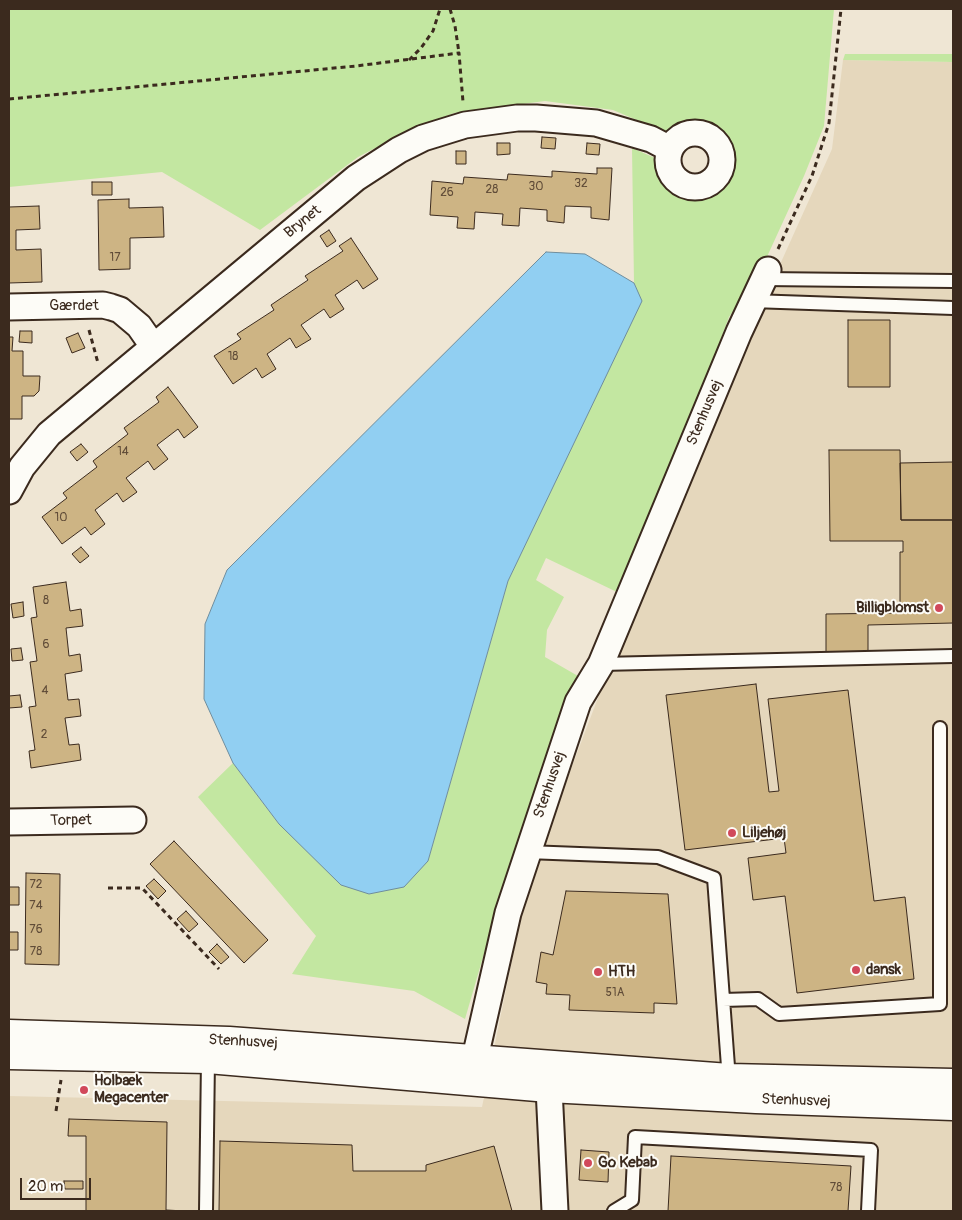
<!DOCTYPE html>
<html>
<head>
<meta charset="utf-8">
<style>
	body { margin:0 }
	#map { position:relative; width:962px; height:1220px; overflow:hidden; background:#efe6d4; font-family:Pangolin,sans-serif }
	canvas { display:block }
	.frame { position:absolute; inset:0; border:10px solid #3b2a1e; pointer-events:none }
	.scale { position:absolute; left:20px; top:1178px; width:71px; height:22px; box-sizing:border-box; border:2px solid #3b2a1e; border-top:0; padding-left:6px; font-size:15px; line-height:18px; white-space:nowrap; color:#3b2a1e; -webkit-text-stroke:4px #fdfcf7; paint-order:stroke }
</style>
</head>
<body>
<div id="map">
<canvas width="962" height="1220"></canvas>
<div class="frame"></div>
<div class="scale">20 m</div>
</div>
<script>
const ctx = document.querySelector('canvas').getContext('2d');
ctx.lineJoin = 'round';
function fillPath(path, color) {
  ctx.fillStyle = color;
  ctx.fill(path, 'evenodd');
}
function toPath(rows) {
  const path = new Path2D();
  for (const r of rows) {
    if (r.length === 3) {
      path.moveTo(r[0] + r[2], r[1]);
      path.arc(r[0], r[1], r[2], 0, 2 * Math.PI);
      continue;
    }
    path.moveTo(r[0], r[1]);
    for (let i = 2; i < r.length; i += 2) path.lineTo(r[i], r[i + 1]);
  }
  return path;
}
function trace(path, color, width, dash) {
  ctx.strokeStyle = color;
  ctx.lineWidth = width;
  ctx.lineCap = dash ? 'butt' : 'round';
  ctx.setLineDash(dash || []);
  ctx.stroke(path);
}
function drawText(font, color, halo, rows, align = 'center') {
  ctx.font = font + ' Pangolin,sans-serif';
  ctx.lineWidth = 4;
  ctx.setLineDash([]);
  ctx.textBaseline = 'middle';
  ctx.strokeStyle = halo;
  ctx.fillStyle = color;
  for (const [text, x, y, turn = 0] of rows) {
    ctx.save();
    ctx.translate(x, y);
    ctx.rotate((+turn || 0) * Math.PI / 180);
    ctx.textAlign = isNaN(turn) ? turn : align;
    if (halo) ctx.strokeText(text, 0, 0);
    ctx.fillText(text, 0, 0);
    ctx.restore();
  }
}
fillPath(toPath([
	[843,60,953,62,953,1211,9,1211,9,1096,482,1107,528,882,601,690,750,331,832,149]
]), '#e5d7bc');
fillPath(toPath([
	[9,9,834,9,824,126,804,176,760,272,729,317,634,574,619,593,546,558,536,580,564,597,547,630,545,657,578,676,508,871,465,1019,414,991,292,974,316,936,198,797,233,763,279,824,428,861,508,581,641,301,634,283,632,148,655,158,666,185,694,197,718,190,731,163,725,141,711,128,690,123,665,132,613,110,545,101,454,113,404,133,358,157,260,230,162,172,9,187],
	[845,54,953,54,953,62,843,60]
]), '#c3e7a1');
const water = toPath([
	[546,252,585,254,634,283,642,301,508,581,428,861,404,887,369,894,341,885,279,824,233,763,204,699,205,624,227,570,546,252]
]);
fillPath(water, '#91cff2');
trace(water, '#6f8d9d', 1);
const building = toPath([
	[542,137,556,138,555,149,541,148,542,137],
	[497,143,510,143,510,154,497,155,497,143],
	[587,143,600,144,599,155,586,154,587,143],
	[456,151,466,151,466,164,456,164,456,151],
	[597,168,612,168,609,220,591,218,591,207,565,206,564,223,547,221,547,210,520,208,519,226,502,225,503,214,475,212,474,229,457,228,458,217,430,215,432,181,463,184,464,177,507,180,508,174,552,177,552,171,597,174,597,168],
	[92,182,112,182,112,195,92,195,92,182],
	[129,199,129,208,163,207,164,237,130,238,130,269,99,270,98,200,129,199],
	[39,206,40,229,16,230,16,250,41,249,42,282,9,283,9,207,39,206],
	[329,230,336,241,327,247,320,236,329,230],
	[351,238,378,279,363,289,357,280,335,295,344,309,330,318,324,309,301,325,311,339,296,348,290,338,267,354,276,369,262,378,256,368,233,384,214,356,241,339,237,334,274,310,271,305,308,280,305,276,343,251,339,246,351,238],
	[848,320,890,320,890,387,848,387,848,320],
	[20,331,32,331,32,343,19,342,20,331],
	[78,333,85,348,72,353,66,338,78,333],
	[9,337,13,337,12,351,23,351,23,376,40,376,39,391,34,396,22,396,22,419,9,419,9,337],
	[168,387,198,427,184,438,178,429,157,445,168,459,154,470,148,461,126,478,137,492,123,502,117,493,95,510,105,524,91,535,85,527,62,544,42,517,67,498,63,493,97,467,93,461,128,434,124,428,159,402,156,397,168,387],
	[81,444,88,452,77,461,70,452,81,444],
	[829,450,900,450,901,520,953,520,953,623,868,625,868,653,826,654,826,614,900,613,900,552,903,552,903,541,830,541,829,450],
	[953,462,953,520,901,520,900,463,953,462],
	[81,547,89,556,80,563,72,554,81,547],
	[66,582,70,611,81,609,83,626,66,628,69,656,80,654,82,671,65,674,68,700,79,699,81,716,65,718,69,745,79,744,81,760,31,768,29,751,35,750,29,707,36,706,30,662,37,661,31,618,37,617,33,587,66,582],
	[23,602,24,616,13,618,11,604,23,602],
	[21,648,23,660,12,661,11,649,21,648],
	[756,684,769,792,779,791,768,699,848,690,874,901,905,897,914,979,797,993,785,896,753,900,748,858,786,853,784,838,685,850,666,695,756,684],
	[20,695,22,707,9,708,9,696,20,695],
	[174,841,268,940,244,963,150,864,174,841],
	[26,873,60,874,59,965,25,964,26,873],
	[154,879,166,891,158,899,146,886,154,879],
	[9,887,19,887,19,905,9,905,9,887],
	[566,891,668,894,677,1004,654,1003,654,1013,569,1010,570,995,546,994,547,984,536,982,541,952,553,955,566,891],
	[186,911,198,924,189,932,177,919,186,911],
	[9,932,18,932,18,950,9,950,9,932],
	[217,944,229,957,221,964,209,952,217,944],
	[69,1119,167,1122,166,1210,185,1211,86,1211,86,1136,68,1136,69,1119],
	[220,1141,352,1145,353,1171,426,1171,426,1165,494,1146,512,1211,219,1211,220,1141],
	[581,1150,609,1152,608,1182,579,1180,581,1150],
	[671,1156,851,1166,848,1211,668,1211,671,1156],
	[64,1181,83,1181,83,1189,65,1189,64,1181]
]);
fillPath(building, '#cdb484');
trace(building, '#3b2a1e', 1);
const service = toPath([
	[763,279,953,281],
	[752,301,953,308],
	[601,664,953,656],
	[527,852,658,857,714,878,729,1080],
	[723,1000,758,999,779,1014,940,1004,940,728],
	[206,1211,208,1059],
	[614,1211,632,1200,635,1137,871,1150,868,1211]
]);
const minor = toPath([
	[695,160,27],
	[9,307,103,305,111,307,120,310,139,326,153,346],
	[9,491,22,467,49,434,356,178,399,150,423,138,465,125,517,118,536,118,596,123,651,139,670,149],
	[9,822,133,820],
	[550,1069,549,1088,555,1211],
	[474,1079,477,1049,508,913,578,702,601,664,739,332,768,270]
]);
const tertiary = toPath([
	[9,1034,229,1041,729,1078,953,1083],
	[9,1055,208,1059,549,1088,756,1099,953,1106]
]);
trace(service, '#3b2a1e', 16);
trace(minor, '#3b2a1e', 29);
trace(tertiary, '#3b2a1e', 31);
trace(toPath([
	[450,9,455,26,459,53],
	[409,60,421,48,433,31,440,9],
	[9,99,356,66,459,53,463,102],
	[778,249,812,176,829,123,841,9],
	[89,330,98,363],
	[108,888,142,888,219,969],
	[56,1111,61,1080]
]), '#3b2a1e', 3, [5, 4]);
trace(service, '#fdfcf7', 12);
trace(minor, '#fdfcf7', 25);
trace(tertiary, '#fdfcf7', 28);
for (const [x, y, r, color] of [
	[939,608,5,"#d1495b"],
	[732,833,5,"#d1495b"],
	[856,970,5,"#d1495b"],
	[598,972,5,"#d1495b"],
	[84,1090,5,"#d1495b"],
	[588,1163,5,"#d1495b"]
]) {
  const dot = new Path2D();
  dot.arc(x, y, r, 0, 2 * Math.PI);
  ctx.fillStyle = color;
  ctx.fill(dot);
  trace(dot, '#fdfcf7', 2);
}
drawText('12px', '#604c38', null, [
	["32",581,184],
	["30",536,187],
	["28",492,190],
	["26",447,193],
	["17",115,258],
	["18",233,357],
	["14",123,452],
	["10",61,518],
	["8",46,601],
	["6",46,645],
	["4",45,691],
	["2",44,735],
	["72",36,885],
	["74",36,906],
	["76",36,930],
	["78",36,952],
	["51A",615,993],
	["78",836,1188]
]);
drawText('15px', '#3b2a1e', '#fdfcf7', [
	["Brynet",303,222,-39],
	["Gærdet",74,306],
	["Stenhusvej",705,413,-67],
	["Stenhusvej",550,785,-71],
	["Torpet",71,821,-1],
	["Stenhusvej",243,1042,3],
	["Stenhusvej",796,1101,2]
]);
drawText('bold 15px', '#3b2a1e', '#fdfcf7', [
	["Billigblomst",929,608,"right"],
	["Liljehøj",742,833],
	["dansk",866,970],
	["HTH",608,972],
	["Holbæk",94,1081],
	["Megacenter",94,1098],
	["Go Kebab",598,1163]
], 'left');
</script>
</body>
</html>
